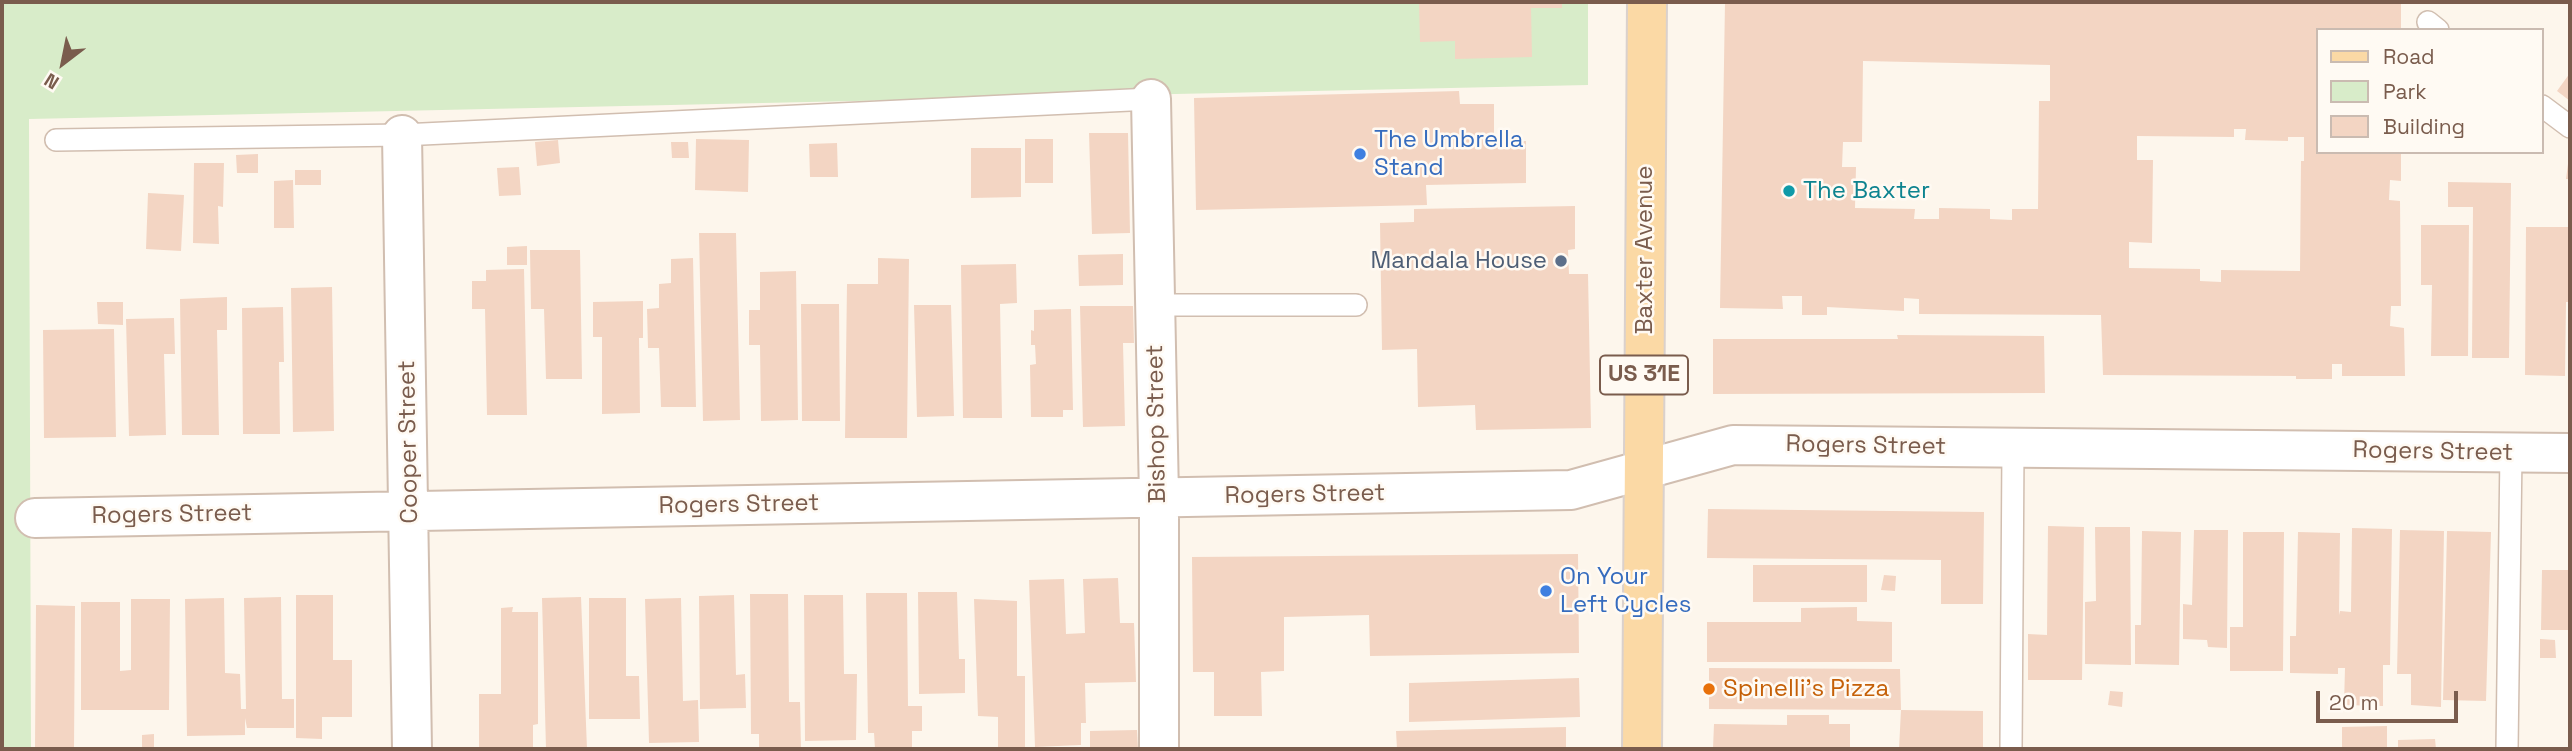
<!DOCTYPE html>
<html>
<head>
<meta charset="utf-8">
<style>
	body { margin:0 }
	#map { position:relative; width:2572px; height:751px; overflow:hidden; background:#fdf6ec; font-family:"Space Grotesk",sans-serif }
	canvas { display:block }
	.frame { position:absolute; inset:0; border:4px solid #7a5c4d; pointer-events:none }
	.legend { position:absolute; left:2316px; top:28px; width:228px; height:126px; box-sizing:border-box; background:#fffaf3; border:2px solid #cabbb1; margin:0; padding:9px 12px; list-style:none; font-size:21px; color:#7a5c4d }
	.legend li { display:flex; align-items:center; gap:14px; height:35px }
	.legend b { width:35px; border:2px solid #cabbb1 }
	.north { position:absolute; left:28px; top:28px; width:70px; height:70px; -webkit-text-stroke:5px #fffaf3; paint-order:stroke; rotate:212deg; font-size:19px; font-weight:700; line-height:28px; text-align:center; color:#7a5c4d }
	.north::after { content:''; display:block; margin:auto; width:24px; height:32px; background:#7a5c4d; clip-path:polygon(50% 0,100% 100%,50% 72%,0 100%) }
	.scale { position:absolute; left:2316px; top:691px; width:142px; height:32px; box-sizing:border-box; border:4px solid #7a5c4d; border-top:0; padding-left:9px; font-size:21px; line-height:24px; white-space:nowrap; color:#7a5c4d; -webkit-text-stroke:5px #fffaf3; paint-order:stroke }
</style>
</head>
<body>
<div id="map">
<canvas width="2572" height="751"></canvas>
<div class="frame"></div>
<ul class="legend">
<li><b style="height:9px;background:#fbd9a5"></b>Road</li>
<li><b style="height:19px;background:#d8ecc9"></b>Park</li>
<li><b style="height:19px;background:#f3d5c3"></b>Building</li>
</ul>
<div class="north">N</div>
<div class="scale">20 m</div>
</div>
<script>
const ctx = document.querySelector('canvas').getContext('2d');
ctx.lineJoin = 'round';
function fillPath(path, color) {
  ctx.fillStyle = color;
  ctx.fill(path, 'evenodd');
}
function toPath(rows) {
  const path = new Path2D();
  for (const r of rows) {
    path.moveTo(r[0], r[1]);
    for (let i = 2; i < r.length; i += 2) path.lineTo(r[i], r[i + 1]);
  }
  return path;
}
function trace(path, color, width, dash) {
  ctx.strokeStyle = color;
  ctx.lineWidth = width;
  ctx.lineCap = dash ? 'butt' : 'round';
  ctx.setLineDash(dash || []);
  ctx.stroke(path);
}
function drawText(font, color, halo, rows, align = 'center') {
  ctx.font = font + ' "Space Grotesk",sans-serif';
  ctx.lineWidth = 5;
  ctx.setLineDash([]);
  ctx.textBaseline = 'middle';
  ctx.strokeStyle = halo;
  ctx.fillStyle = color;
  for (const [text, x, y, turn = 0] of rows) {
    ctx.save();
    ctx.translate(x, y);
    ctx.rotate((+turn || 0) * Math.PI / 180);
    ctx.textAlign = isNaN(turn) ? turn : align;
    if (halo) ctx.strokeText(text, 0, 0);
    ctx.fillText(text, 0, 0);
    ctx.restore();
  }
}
fillPath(toPath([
	[2,2,1588,2,1588,85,29,119,31,749,2,749]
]), '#d8ecc9');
fillPath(toPath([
	[1459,2,1562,2,1562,8,1531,8,1532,57,1455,59,1455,41,1420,42,1419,4],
	[1725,2,2401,2,2401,30,2318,30,2318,152,2401,152,2401,181,2390,180,2389,200,2400,201,2401,306,2391,306,2390,326,2404,328,2405,376,2342,376,2342,364,2332,364,2332,379,2296,379,2296,376,2103,375,2101,315,1919,314,1919,299,1904,298,1904,311,1827,307,1827,315,1802,315,1802,296,1782,296,1783,309,1720,308],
	[1863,61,2050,65,2050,101,2039,101,2038,209,2012,209,2012,220,1990,219,1990,209,1939,208,1939,219,1914,219,1915,209,1855,208,1856,167,1842,167,1843,142,1862,142],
	[2234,129,2246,129,2245,140,2288,141,2288,137,2304,137,2304,161,2301,161,2300,271,2221,270,2221,282,2200,281,2200,269,2129,268,2129,242,2152,243,2153,160,2137,160,2137,136,2234,137],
	[2570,73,2570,101,2557,91],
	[1459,91,1460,104,1494,104,1494,142,1526,141,1526,183,1426,185,1427,205,1196,210,1194,98],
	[1089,133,1128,133,1130,233,1092,234],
	[696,139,749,140,748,192,695,190],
	[1025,139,1053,139,1053,183,1025,183],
	[558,140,560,163,537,166,535,142],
	[671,142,688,142,689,158,672,158],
	[837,143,838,177,810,177,809,144],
	[971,148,1021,148,1021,197,971,198],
	[258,154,258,173,237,173,236,155],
	[194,163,224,163,223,207,218,206,219,244,193,243],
	[2568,164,2570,164,2570,179,2566,179],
	[519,167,521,195,499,196,497,168],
	[295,170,321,170,321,185,295,185],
	[293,180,294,228,274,228,274,181],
	[2448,182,2511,183,2509,358,2472,358,2473,207,2448,207],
	[148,193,184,195,181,251,146,249],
	[1575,206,1575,249,1568,250,1569,274,1588,274,1591,428,1476,430,1475,405,1418,407,1417,349,1382,350,1380,223,1414,222,1414,209],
	[2421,225,2469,225,2468,356,2431,356,2432,285,2421,285],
	[2526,227,2570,227,2570,302,2566,302,2565,376,2525,375],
	[699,233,736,233,740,420,703,421],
	[527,246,527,265,507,265,507,247],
	[530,250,580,250,582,379,546,379,544,309,531,309],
	[1123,254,1123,285,1079,286,1078,255],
	[693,258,696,407,661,407,659,348,648,348,647,309,659,308,659,284,671,283,671,259],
	[878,258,909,259,907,438,845,438,847,284,878,284],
	[1016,264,1017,303,1000,304,1002,418,963,418,961,265],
	[524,269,527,415,487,415,485,309,472,309,472,281,486,281,486,270],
	[796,271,798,420,761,421,760,345,749,345,749,310,760,310,760,272],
	[332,287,334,431,293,432,291,288],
	[227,297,227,330,217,330,219,435,182,435,180,299],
	[643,301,643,338,639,338,640,413,602,414,602,337,593,337,593,302],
	[97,302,123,302,123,325,98,324],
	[801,304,839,304,840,421,802,421],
	[914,305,951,305,954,416,917,417],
	[1080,306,1133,306,1134,343,1123,343,1125,426,1083,427],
	[283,307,284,362,279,362,280,434,243,434,242,308],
	[1067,309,1071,309,1073,410,1063,410,1063,417,1031,417,1030,365,1036,364,1035,345,1031,345,1031,330,1034,331,1034,310],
	[174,318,175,354,164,354,166,435,129,436,126,319],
	[114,329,116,437,44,438,43,330],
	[1897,335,2044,336,2045,393,1713,394,1713,339,1898,339],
	[1708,509,1984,512,1983,604,1941,604,1941,560,1707,558],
	[2048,526,2084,527,2082,680,2028,680,2028,634,2047,635],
	[2095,527,2130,527,2131,665,2085,664,2085,602,2096,601],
	[2352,528,2392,529,2390,665,2383,665,2383,706,2344,705,2345,668,2338,668,2338,674,2290,673,2290,636,2296,636,2298,532,2340,533,2339,615,2340,611,2351,612],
	[2194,530,2228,530,2227,648,2208,647,2207,640,2183,639,2183,604,2192,605],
	[2400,530,2444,531,2441,707,2411,705,2411,674,2397,674],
	[2142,531,2181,532,2179,665,2135,664,2135,625,2141,625],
	[2447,531,2491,532,2486,701,2443,700],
	[2243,532,2284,532,2283,671,2230,671,2230,627,2243,627],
	[1578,554,1579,653,1370,656,1369,615,1284,617,1284,671,1261,672,1262,716,1214,716,1214,672,1193,672,1192,557],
	[1753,565,1867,565,1867,602,1753,602],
	[2542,570,2570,570,2570,630,2541,630],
	[1884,575,1896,576,1895,591,1881,590],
	[1118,578,1120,623,1134,623,1136,682,1085,683,1086,723,1081,723,1081,745,1035,747,1029,580,1064,579,1066,634,1085,633,1083,579],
	[918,592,957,592,959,659,965,659,965,693,919,694],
	[866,593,907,593,908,706,922,706,922,731,912,731,912,749,875,749,874,733,868,733],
	[750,594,788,594,789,702,800,702,801,749,759,749,759,734,751,734],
	[296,595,333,595,333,660,352,660,352,717,322,717,322,739,296,738],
	[734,595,736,675,745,674,746,708,700,709,699,596],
	[804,595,843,595,844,674,857,674,856,740,805,741],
	[281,597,282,699,294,699,294,728,247,728,245,718,245,735,187,736,185,599,224,598,225,673,240,674,241,709,246,709,244,598],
	[581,597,587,749,546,749,542,598],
	[589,598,626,598,626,676,639,676,640,719,589,719],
	[681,598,683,701,698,700,699,742,649,743,645,599],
	[131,599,170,599,169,710,81,710,81,602,120,602,120,671,131,670],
	[974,599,1017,601,1017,676,1025,676,1025,748,998,747,998,717,978,716],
	[36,605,75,606,74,749,35,749],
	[513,607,512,612,538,612,538,724,533,725,533,749,479,749,479,694,501,694,501,608],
	[1857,607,1857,621,1892,622,1892,662,1707,662,1707,622,1801,622,1801,608],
	[2540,639,2555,640,2556,658,2540,658],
	[1709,668,1900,669,1901,710,1709,709],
	[1579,678,1580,717,1409,722,1409,683],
	[2110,691,2123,692,2122,707,2108,705],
	[1901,710,1983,711,1983,749,1899,749],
	[1787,715,1829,715,1829,724,1850,724,1850,749,1713,749,1714,724,1787,725],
	[2387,726,2387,749,2342,749,2342,727],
	[1566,727,1566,749,1397,749,1396,731],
	[1137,730,1138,749,1090,749,1090,731],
	[154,734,154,749,142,749,142,735],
	[2435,739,2436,749,2398,749,2398,740]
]), '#f3d5c3');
const service = toPath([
	[2428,22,2438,30],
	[2542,106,2570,127],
	[56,140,402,135,1151,99],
	[1155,305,1356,305],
	[2011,749,2013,448],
	[2507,749,2511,452]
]);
const minor = toPath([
	[1151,99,1159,497,1159,749],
	[402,135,412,749],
	[35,518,1571,490,1733,445,2570,453]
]);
const primary = toPath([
	[1642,749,1647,2]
]);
trace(service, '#d1beb0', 24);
trace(minor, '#d1beb0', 42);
trace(primary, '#dad1cd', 42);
trace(service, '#fff', 21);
trace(minor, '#fff', 38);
trace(primary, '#fbd9a5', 38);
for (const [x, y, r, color] of [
	[1360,154,7,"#3f7fe0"],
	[1789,191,7,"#0f9aa8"],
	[1561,261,7,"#5c6f8a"],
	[1546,591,7,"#3f7fe0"],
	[1709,689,7,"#e8710a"]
]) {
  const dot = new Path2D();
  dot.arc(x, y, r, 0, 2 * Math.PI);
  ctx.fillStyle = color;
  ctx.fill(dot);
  trace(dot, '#fffaf3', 2.5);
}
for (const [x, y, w] of [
	[1644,375,88]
]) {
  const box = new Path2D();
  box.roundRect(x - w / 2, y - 19.5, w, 39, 5);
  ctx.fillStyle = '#fffaf3';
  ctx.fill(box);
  trace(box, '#7a5c4d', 2);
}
drawText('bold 23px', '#7a5c4d', null, [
	["US 31E",1644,375]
]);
drawText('24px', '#366cbe', '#fffaf3', [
	["The Umbrella",1374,140],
	["Stand",1374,168],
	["On Your",1560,577],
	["Left Cycles",1560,605]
], 'left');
drawText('24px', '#0d838f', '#fffaf3', [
	["The Baxter",1803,191]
], 'left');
drawText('24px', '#7a5c4d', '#fffaf3', [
	["Baxter Avenue",1645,250,-90],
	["Bishop Street",1157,424,-91],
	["Cooper Street",409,442,-91],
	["Rogers Street",1866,446,1],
	["Rogers Street",2433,452,1],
	["Rogers Street",1305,495,-1],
	["Rogers Street",739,505,-1],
	["Rogers Street",172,515,-1]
]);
drawText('24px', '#4e5e75', '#fffaf3', [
	["Mandala House",1547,261]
], 'right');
drawText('24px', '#c56008', '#fffaf3', [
	["Spinelli's Pizza",1723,689]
], 'left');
</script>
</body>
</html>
